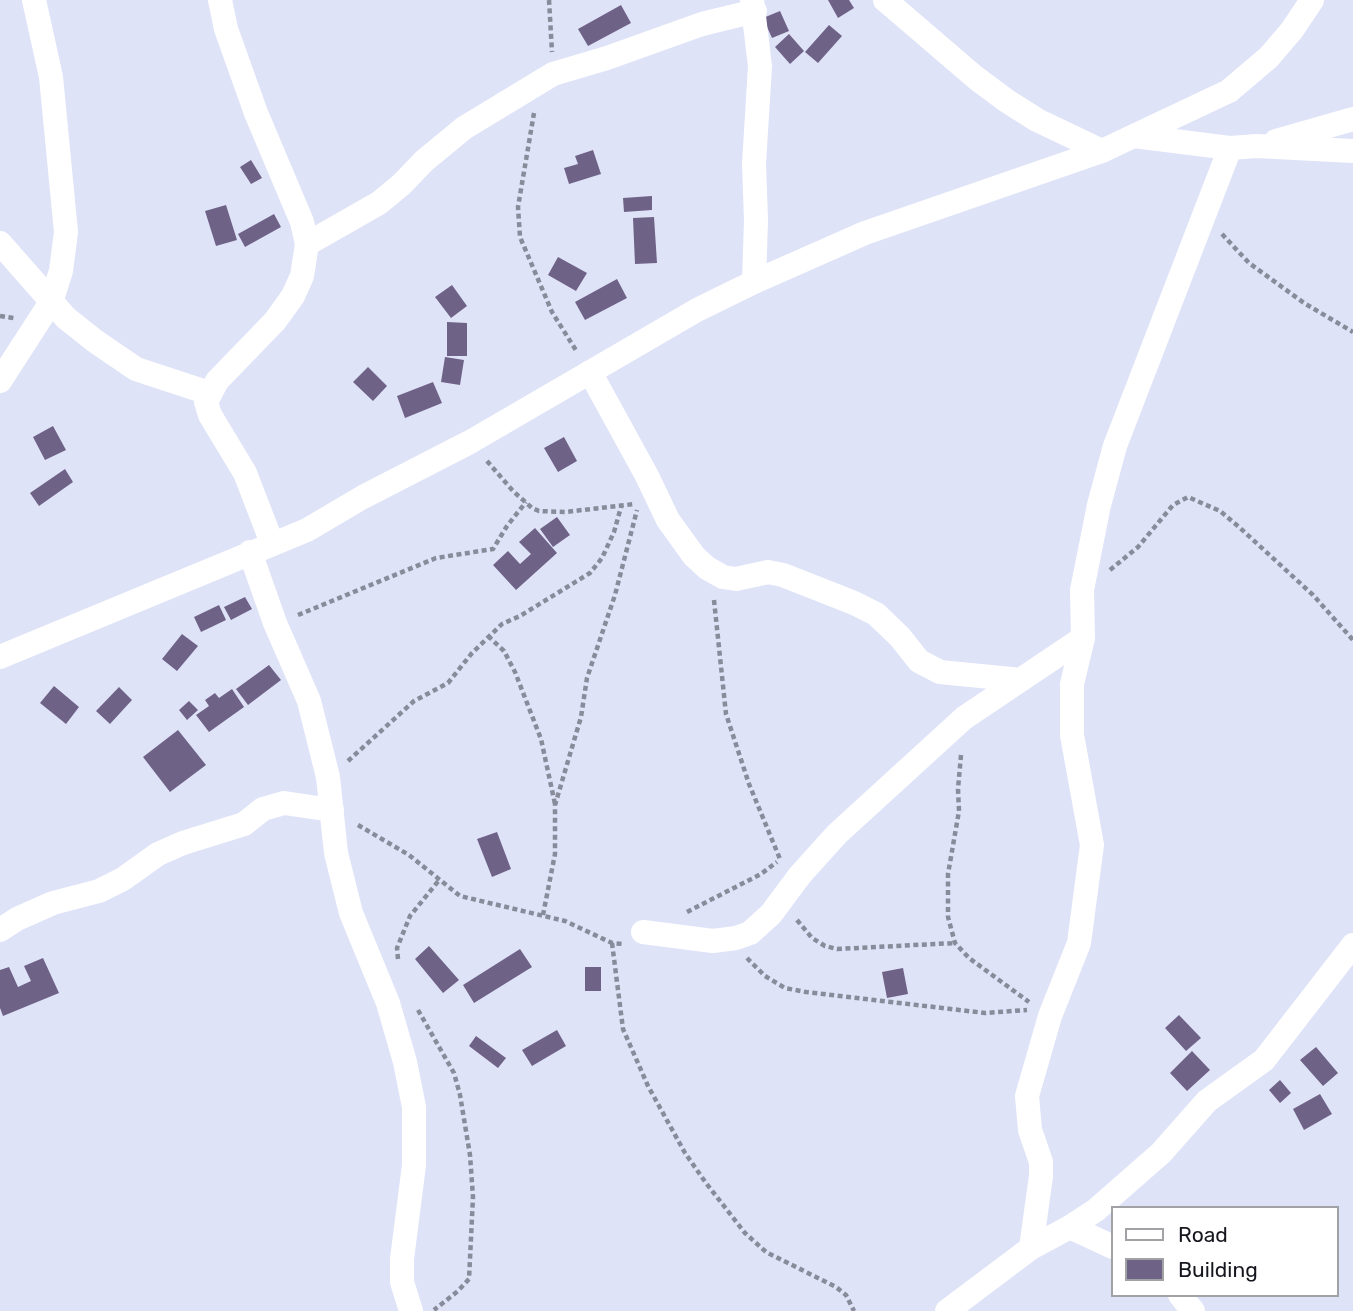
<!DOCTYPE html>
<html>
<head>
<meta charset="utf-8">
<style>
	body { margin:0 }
	#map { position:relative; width:1353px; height:1311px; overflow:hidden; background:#dfe3f8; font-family:Rubik,sans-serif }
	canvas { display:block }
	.legend { position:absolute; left:1111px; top:1206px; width:228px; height:91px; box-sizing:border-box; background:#fff; border:2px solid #a1a2a5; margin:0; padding:9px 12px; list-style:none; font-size:21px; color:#15161e }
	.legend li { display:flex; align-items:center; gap:14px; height:35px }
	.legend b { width:35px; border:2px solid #a1a2a5 }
</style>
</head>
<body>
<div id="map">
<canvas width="1353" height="1311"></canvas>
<ul class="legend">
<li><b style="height:9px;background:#fff"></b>Road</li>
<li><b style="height:19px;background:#6f6287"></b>Building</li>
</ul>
</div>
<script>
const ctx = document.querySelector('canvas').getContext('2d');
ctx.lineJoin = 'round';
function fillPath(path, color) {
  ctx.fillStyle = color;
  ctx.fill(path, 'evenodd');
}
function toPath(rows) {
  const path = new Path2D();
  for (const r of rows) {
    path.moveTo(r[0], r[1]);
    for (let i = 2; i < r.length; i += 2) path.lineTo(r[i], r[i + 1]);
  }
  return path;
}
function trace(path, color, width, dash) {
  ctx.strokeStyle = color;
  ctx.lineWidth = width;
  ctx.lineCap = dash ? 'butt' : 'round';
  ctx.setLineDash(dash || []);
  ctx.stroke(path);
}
fillPath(toPath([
	[828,0,849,0,854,8,838,18],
	[621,5,631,23,588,46,578,29],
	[780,11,789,31,772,38,763,18],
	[829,25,842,36,818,63,805,52],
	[789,34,804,51,790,64,775,47],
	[593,150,601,174,569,184,564,168,578,164,575,156],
	[251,160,262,178,251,184,240,167],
	[652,196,652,210,624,212,623,198],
	[226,205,237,240,216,246,205,211],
	[274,214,281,227,245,247,238,234],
	[654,217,657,263,635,264,633,218],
	[558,257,587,273,576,291,548,275],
	[617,279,627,298,585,320,575,302],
	[452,285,467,306,451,318,435,297],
	[447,322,467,323,467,356,447,356],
	[445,357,464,360,460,385,441,382],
	[368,367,387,386,373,401,353,382],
	[433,382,442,403,405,418,397,396],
	[53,426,66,450,45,460,33,437],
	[564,437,577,461,558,472,544,448],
	[65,469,73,482,39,506,30,493],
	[557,517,570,535,553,547,540,529],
	[535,528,557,553,516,590,493,565,508,551,520,564,531,554,519,542],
	[245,597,252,609,231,620,224,607],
	[219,605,226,620,201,632,194,617],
	[182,634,198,646,177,671,162,659],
	[269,665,281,680,248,705,236,689],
	[54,686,79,707,66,724,40,703],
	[119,687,132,700,110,724,96,711],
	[232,689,244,707,209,732,196,715,209,706,205,700,215,693,219,698],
	[189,701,198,710,187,720,179,710],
	[178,730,206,765,170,792,143,757],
	[497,832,511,869,492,877,477,839],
	[429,946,459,980,443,993,415,959],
	[520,949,532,967,474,1003,463,985],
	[43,958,59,993,3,1016,0,1008,0,970,9,967,18,987,31,981,24,966],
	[585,967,601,967,601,991,585,991],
	[903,968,908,994,887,998,882,972],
	[1179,1015,1201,1038,1186,1051,1165,1028],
	[557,1030,566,1046,532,1066,522,1050],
	[476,1036,506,1058,498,1068,469,1046],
	[1316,1047,1338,1073,1323,1086,1300,1060],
	[1192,1051,1210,1070,1187,1091,1170,1073],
	[1280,1080,1291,1093,1280,1103,1269,1090],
	[1320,1094,1332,1114,1304,1130,1293,1109]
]), '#6f6287');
trace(toPath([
	[549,0,552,52],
	[534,113,518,207,520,237,552,312,577,352],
	[1222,234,1249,263,1304,303,1353,332],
	[0,316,14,318],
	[487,461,513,491,532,508,539,511,565,512,635,504],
	[1110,570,1138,547,1173,505,1188,497,1220,511,1239,527,1313,595,1353,640],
	[714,600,726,714,749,784,780,859],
	[298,615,436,558,493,549,507,526,526,502],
	[488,636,504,651,515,672,541,739,555,804],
	[961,755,958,789,959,811,948,874,948,917,955,943,969,958,1029,1002],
	[348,761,414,701,448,683,472,653,502,624,520,616,590,573,602,558,614,532,621,507],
	[358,825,409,855,460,896,565,921,612,943,623,944],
	[687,912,761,874,777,862],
	[543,915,555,854,555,805,581,717,587,678,615,595,637,510],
	[797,920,812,938,825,946,837,949,955,943],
	[612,943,623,1029,648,1086,685,1153,706,1183,745,1233,766,1252,836,1287,846,1295,854,1311],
	[747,958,765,976,785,988,806,992,985,1013,1027,1010],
	[398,959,397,948,410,916,440,879],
	[418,1010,454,1073,460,1095,470,1155,473,1197,469,1279,458,1291,434,1310]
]), '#888b9a', 4.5, [5, 3.5]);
trace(toPath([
	[220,0,226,29,256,113,302,222,307,244,302,276,293,296,275,321,217,381,206,402,210,415,245,473,272,543],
	[752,0,760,66,754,164,756,220,754,282],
	[885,0,976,78,1007,101,1037,120,1102,151],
	[1134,136,1230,148,1257,146,1353,151],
	[1276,141,1353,119],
	[0,243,66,318,95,341,136,369,209,393],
	[307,244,379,203,402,184,424,161,464,128,553,74,607,58,702,24,755,11],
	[590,372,647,476,668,520,694,556,707,568,723,577,736,579,768,572,783,575,854,603,876,614,900,637,919,661,940,672,1021,680],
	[0,381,51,302,61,271,66,232,51,77,34,0],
	[250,552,275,623,309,701,328,777,336,853,351,913,388,1003,405,1062,414,1107,414,1165,402,1259,402,1282,411,1311],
	[0,657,307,530,363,497,470,442,697,310,754,282,865,233,1102,151,1229,91,1269,57,1292,30,1312,0],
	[0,930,17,919,53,903,99,891,123,879,158,854,183,843,244,824,263,809,284,803,332,810],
	[643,932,713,941,736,938,750,933,771,914,800,875,837,834,964,718,1083,638],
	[1070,1227,1113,1247],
	[1031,1248,1041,1176,1041,1162,1030,1130,1027,1096,1050,1016,1079,943,1092,845,1072,735,1072,684,1083,638,1082,590,1099,505,1115,446,1230,148],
	[1180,1295,1193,1311],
	[947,1311,1031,1248,1070,1227,1096,1210,1161,1153,1207,1101,1264,1060,1353,945]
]), '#fff', 24);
</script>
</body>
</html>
